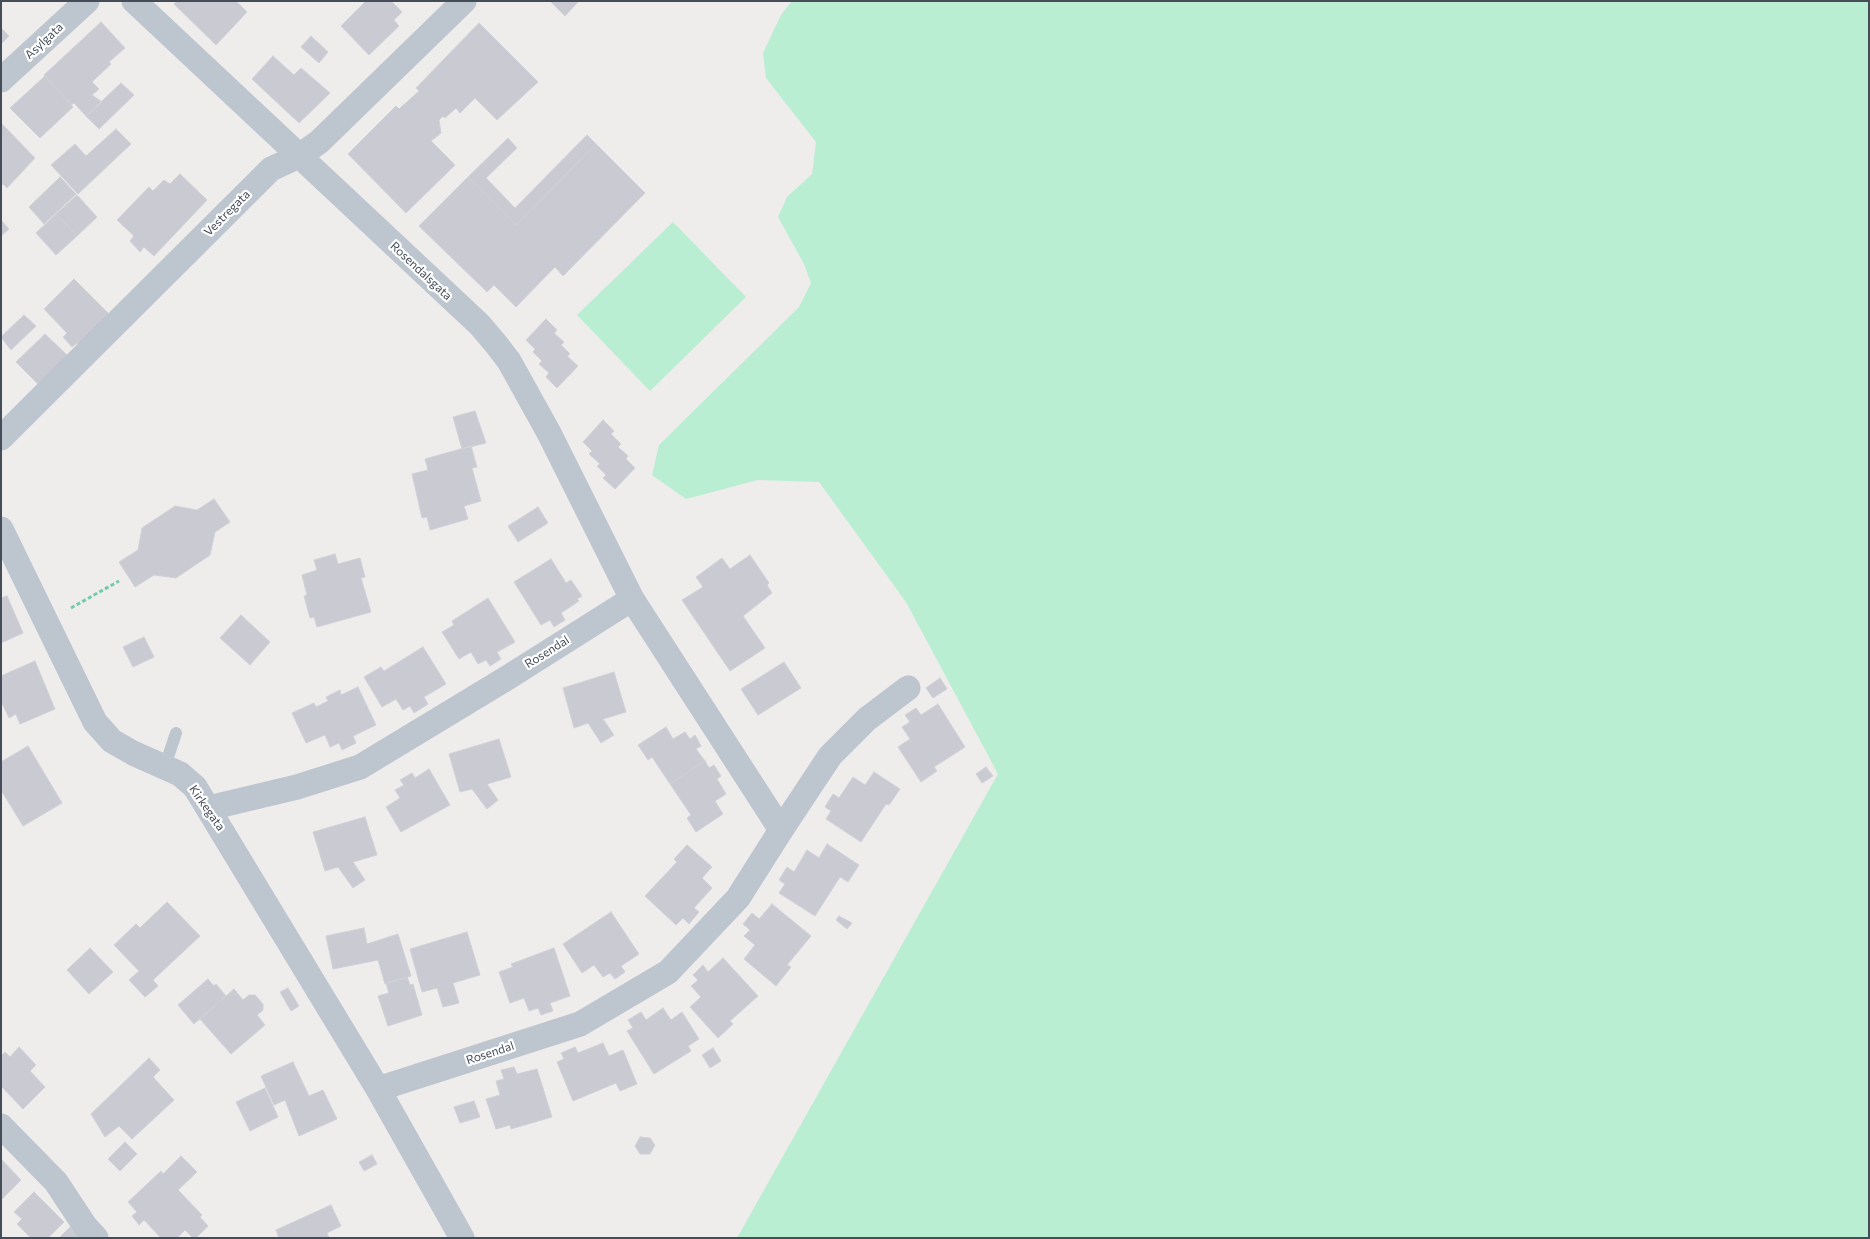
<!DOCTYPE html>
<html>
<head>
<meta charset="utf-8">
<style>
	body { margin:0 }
	#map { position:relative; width:1870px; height:1239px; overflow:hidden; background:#efecec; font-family:Commissioner,sans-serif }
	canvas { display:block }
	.frame { position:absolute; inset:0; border:2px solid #454d59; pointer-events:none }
</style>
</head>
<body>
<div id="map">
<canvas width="1870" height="1239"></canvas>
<div class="frame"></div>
</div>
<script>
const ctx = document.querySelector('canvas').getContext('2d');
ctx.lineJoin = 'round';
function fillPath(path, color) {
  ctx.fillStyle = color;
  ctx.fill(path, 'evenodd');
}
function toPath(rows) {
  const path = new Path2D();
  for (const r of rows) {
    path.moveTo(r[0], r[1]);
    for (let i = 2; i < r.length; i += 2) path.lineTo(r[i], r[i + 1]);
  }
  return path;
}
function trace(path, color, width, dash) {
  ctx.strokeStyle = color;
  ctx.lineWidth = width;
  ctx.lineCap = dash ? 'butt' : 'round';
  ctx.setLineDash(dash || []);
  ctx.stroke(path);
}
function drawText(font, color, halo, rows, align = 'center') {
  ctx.font = font + ' Commissioner,sans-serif';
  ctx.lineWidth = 4.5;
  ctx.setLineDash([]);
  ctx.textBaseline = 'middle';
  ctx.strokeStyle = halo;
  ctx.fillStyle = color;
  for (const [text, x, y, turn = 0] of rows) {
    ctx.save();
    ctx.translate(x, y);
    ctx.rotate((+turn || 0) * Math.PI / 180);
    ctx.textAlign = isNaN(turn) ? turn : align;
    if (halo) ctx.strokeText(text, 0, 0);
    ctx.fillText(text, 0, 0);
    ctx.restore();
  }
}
fillPath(toPath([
	[792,1,1869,1,1869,1238,737,1238,998,774,906,602,819,482,758,480,686,499,652,475,659,445,799,307,811,283,804,264,778,217,787,197,812,174,816,142,766,78,763,53,781,15],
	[673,222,746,297,650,391,577,315]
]), '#b9eed3');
const building = toPath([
	[177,1,236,1,247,12,216,45,174,4,177,1],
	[366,1,391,1,402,12,394,20,399,26,369,55,341,26,366,1],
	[550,1,579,1,565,16,550,1],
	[101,22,125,48,109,62,111,64,92,82,99,89,92,95,102,102,86,116,74,103,71,105,44,75,101,22],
	[479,23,538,82,497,120,475,98,460,113,456,108,445,118,443,116,439,120,441,133,431,141,455,165,406,213,348,154,396,106,399,109,419,91,416,88,479,23],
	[1,28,9,36,1,44,1,28],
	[311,36,328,52,319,63,301,47,311,36],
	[273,56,294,75,301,68,330,93,299,123,252,79,273,56],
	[45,76,73,107,40,138,10,108,45,76],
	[121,83,134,95,99,129,86,116,121,83],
	[1,123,35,158,7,188,3,184,1,186,1,123],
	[116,129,131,144,78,194,51,165,75,144,86,156,116,129],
	[587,135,596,144,516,225,468,177,508,138,517,148,486,178,515,208,587,135],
	[596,144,645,193,563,276,555,267,516,307,494,285,487,292,419,226,468,177,516,225,596,144],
	[180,174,207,200,154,256,144,247,140,252,130,241,134,236,117,220,149,187,153,191,164,180,170,184,180,174],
	[60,177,76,194,44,224,29,207,60,177],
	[77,195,97,217,77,236,56,214,77,195],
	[56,214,77,236,56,255,36,233,56,214],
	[1,220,9,229,1,236,1,220],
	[74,279,109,314,79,344,77,343,72,347,63,337,67,333,44,309,74,279],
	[24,315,36,326,11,350,1,337,24,315],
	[546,319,557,330,554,333,564,342,561,345,570,354,567,356,578,366,557,388,546,377,549,373,539,364,542,361,533,352,535,349,526,340,546,319],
	[45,334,67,355,38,384,16,362,45,334],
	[475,411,486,443,462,449,453,417,475,411],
	[603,420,614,431,611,434,621,444,618,447,628,456,626,459,635,468,615,489,603,478,606,475,597,466,600,464,589,454,592,451,583,442,603,420],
	[471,446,477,467,472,468,481,501,464,506,468,519,430,530,427,517,422,518,412,474,428,470,425,459,471,446],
	[214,499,230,522,215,532,210,555,176,578,154,575,135,587,119,562,138,550,142,528,175,506,197,510,214,499],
	[538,507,548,523,518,542,508,526,538,507],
	[335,554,338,564,360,558,365,577,361,578,371,612,317,627,314,617,310,618,304,596,307,595,302,575,317,570,314,560,335,554],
	[750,555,769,583,767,585,772,593,743,616,765,648,730,671,682,600,703,587,696,577,722,558,730,569,750,555],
	[551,559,566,583,571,580,582,596,577,599,579,601,561,613,565,620,554,627,550,620,541,625,514,582,551,559],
	[7,596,23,633,1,643,1,598,7,596],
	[488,598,515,642,497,652,501,659,490,666,486,660,478,664,471,652,459,659,442,632,454,625,452,621,488,598],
	[241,615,270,642,250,665,220,638,241,615],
	[144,637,154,657,133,667,123,647,144,637],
	[423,647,446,684,424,697,428,704,414,713,410,706,403,710,396,699,382,707,364,677,381,667,384,671,423,647],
	[35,661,55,709,20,724,16,714,9,718,1,701,1,676,35,661],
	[784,662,801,688,758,715,741,689,784,662],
	[614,672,626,712,603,719,614,735,601,743,588,723,574,728,563,688,614,672],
	[940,678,947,689,933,698,926,688,940,678],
	[358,687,376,725,353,736,356,743,342,750,339,743,330,747,325,735,306,743,292,713,314,703,316,707,328,701,326,697,340,690,341,695,358,687],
	[938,704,965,747,934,767,937,771,921,782,898,747,910,739,902,727,910,722,905,715,916,708,921,715,938,704],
	[666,727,673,739,685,732,690,739,695,735,701,746,696,749,705,761,670,784,652,757,648,760,638,745,666,727],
	[499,739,511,777,487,784,498,800,487,809,472,789,460,792,449,754,499,739],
	[28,746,62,803,23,826,1,790,1,762,28,746],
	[705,761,709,768,714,765,721,776,717,779,726,794,715,801,723,814,696,832,687,818,691,815,670,784,705,761],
	[986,767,993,776,982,783,976,774,986,767],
	[429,769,450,805,401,832,386,807,400,798,395,790,404,785,400,780,412,773,415,778,429,769],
	[874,772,900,789,889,805,886,804,861,842,826,819,831,811,825,807,833,794,839,798,853,777,865,785,874,772],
	[365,817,377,855,353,862,365,880,353,888,338,867,325,871,313,832,365,817],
	[827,844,859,865,848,882,840,877,815,916,779,893,785,884,779,880,787,867,794,872,807,850,819,858,827,844],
	[687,845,712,867,702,878,712,888,694,908,699,912,689,924,683,918,676,925,645,896,677,862,674,859,687,845],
	[167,902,200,936,153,980,158,986,145,997,129,980,139,971,114,945,136,924,140,928,167,902],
	[772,904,811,936,787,965,791,967,776,986,744,959,755,945,744,936,750,930,743,924,752,913,759,919,772,904],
	[611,912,639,954,621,966,625,972,615,979,610,973,603,977,594,965,582,973,563,944,611,912],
	[839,916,852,923,847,929,836,920,839,916],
	[364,928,367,944,398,934,411,976,385,984,378,960,333,969,326,936,364,928],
	[467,932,480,975,453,983,459,1003,443,1007,437,988,422,992,410,949,467,932],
	[90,948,113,972,89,994,67,970,90,948],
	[554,948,570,996,550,1003,553,1011,541,1015,538,1008,529,1011,524,998,510,1003,499,972,513,967,511,964,554,948],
	[723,958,758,996,730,1021,733,1024,718,1038,690,1007,701,997,691,986,698,980,693,975,703,965,708,972,723,958],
	[407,977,410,985,413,984,422,1015,388,1026,378,996,389,993,386,983,407,977],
	[208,979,214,986,216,984,226,996,194,1024,178,1005,208,979],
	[288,988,299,1006,291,1011,280,992,288,988],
	[234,989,243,1000,249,995,255,995,263,1004,263,1010,257,1015,265,1025,231,1054,200,1019,234,989],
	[663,1008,671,1020,682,1012,699,1039,688,1046,691,1051,654,1074,627,1031,633,1028,628,1020,641,1012,646,1020,663,1008],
	[603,1043,609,1056,623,1050,637,1084,620,1091,616,1083,573,1101,557,1062,564,1059,561,1053,575,1047,578,1053,603,1043],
	[19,1047,36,1065,30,1071,45,1087,23,1109,1,1086,1,1056,5,1052,10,1057,19,1047],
	[713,1048,721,1061,710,1068,702,1055,713,1048],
	[149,1058,160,1070,153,1077,174,1100,132,1139,119,1126,105,1137,91,1114,149,1058],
	[293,1062,309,1096,323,1090,337,1119,299,1136,285,1100,274,1105,261,1076,293,1062],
	[514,1067,517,1074,537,1069,552,1117,511,1129,510,1125,496,1129,486,1099,500,1095,496,1081,504,1079,501,1070,514,1067],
	[265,1088,278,1117,250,1131,236,1102,265,1088],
	[474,1101,480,1117,460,1123,454,1107,474,1101],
	[640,1137,650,1138,655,1145,650,1154,640,1154,635,1146,640,1137],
	[125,1142,137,1154,120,1171,108,1159,125,1142],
	[372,1155,377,1164,364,1171,359,1162,372,1155],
	[181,1156,197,1172,178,1190,202,1215,200,1217,208,1226,196,1238,193,1238,185,1230,177,1238,161,1238,144,1220,139,1225,132,1216,137,1212,128,1202,161,1171,163,1174,181,1156],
	[1,1159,21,1180,1,1200,1,1159],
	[34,1192,64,1222,48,1238,31,1238,17,1224,22,1219,14,1212,34,1192],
	[331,1205,341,1226,327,1233,329,1238,279,1238,276,1230,331,1205],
	[70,1227,80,1238,59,1238,70,1227]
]);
fillPath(building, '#c9cad2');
trace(building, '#d0d1d8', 1);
trace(toPath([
	[71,608,119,581]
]), '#72cba9', 3, [4, 2.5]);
trace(toPath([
	[165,766,176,733]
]), '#bdc5cf', 12);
trace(toPath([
	[134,1,479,324,496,344,509,361,549,433,632,599],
	[1,80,87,1],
	[1,438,271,169,299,156,319,142,464,1],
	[1,529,95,722,112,741,133,753,180,774,195,787,378,1089,462,1238],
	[209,808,297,787,360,767,507,678,632,599,781,830,738,898,668,972,580,1024,378,1089],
	[781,830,830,756,867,719,908,688],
	[1,1126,56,1182,85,1226,96,1238]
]), '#bdc5cf', 25);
drawText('12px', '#454d59', '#fff', [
	["Asylgata",44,41,-43],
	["Vestregata",227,213,-45],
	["Rosendalsgata",421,271,43],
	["Rosendal",547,652,-32],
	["Kirkegata",207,808,55],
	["Rosendal",490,1053,-18]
]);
</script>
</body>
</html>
